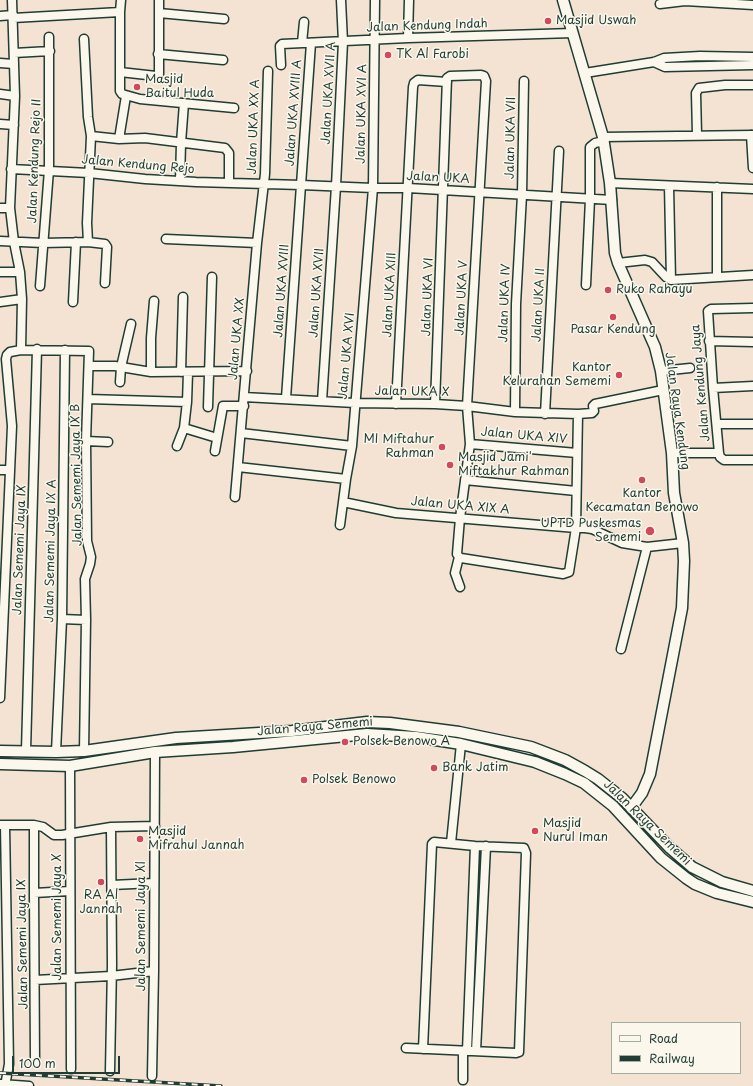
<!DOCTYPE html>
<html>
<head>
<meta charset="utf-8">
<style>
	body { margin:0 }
	#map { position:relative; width:753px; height:1086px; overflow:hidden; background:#f4e2d3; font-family:"Playpen Sans",sans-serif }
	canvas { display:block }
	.legend { position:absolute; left:611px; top:1022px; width:130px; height:52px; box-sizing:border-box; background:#fbf7ec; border:1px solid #a3ada2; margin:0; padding:5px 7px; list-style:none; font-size:12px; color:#1f3d34 }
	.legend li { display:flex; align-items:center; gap:8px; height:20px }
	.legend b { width:20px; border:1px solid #a3ada2 }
	.scale { position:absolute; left:12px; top:1056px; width:108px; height:18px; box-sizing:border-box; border:2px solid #1f3d34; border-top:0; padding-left:5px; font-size:12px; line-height:14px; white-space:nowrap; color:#1f3d34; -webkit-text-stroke:3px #fbf7ec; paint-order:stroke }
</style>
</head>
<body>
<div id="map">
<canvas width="753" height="1086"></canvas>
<ul class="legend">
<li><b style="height:5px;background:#fbf7ec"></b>Road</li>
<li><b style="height:5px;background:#1f3d34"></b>Railway</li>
</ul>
<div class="scale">100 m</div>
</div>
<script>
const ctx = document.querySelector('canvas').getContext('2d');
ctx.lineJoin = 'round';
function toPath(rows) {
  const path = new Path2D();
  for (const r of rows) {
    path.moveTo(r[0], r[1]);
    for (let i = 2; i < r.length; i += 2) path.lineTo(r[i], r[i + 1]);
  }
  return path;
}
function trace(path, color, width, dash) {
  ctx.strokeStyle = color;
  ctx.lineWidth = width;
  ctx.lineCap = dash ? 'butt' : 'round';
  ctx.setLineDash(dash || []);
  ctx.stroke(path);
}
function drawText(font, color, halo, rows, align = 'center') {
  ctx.font = font + ' "Playpen Sans",sans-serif';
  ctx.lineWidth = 3;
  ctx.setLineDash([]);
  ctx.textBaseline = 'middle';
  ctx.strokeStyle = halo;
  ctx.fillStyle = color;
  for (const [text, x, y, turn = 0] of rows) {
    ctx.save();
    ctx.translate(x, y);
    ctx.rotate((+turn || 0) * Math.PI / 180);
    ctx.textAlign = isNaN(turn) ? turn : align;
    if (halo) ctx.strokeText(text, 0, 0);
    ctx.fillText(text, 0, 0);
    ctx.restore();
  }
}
const minor = toPath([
	[12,0,15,96,10,208,14,242,20,272,22,299,21,350,89,351,86,441,87,541,91,557,90,564,85,579,86,620,84,751],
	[121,0,120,12,120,91,122,94,140,99,234,108],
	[660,4,685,1,753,5],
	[159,13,224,19],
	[0,16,13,15],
	[13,18,120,12],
	[408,38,409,0],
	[84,39,88,117,91,136,87,223,88,242],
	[302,43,304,22],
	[14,53,50,51],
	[158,54,223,60],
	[654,62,665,67,753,65],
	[0,63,14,64],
	[281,65,280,46,282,44,408,38,573,33],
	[120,72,156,76,159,74,159,0],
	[585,73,654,62,664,58,700,56,753,57],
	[0,94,15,96],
	[126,96,119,139,145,138,225,148,229,153,229,182],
	[0,124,14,125],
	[697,135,696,93,699,88,725,85,753,85],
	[751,135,753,168],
	[91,136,119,139],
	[603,137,753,135],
	[11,169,89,173,145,179,196,182,301,185,373,188,408,188,612,200],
	[180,181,181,143,184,103],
	[610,183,753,189],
	[669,186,671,280],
	[717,187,717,277],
	[0,208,10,208],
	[166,239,257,243],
	[0,241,43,243,88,242,105,244,107,247,105,283],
	[618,263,645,260,652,262,666,277,671,280,753,275],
	[0,272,20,272],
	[586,285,590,199,590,147,595,143,604,141],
	[40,286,49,170,49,37],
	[0,302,22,299],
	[73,302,76,242],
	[709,341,753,342],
	[89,366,115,366,151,372,247,371],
	[661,371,690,368],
	[151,372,151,338,154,301],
	[181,372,183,297],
	[120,382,121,367,131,324],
	[713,388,753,386],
	[244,397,355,403,435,404,467,406,515,412,578,414,592,413,594,411,593,406,595,404,663,390],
	[286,398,311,43],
	[88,399,187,402],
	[322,401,336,186,343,42,341,0],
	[396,404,413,87,414,83,418,80,447,82],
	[435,404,447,78,450,76,481,75,484,76,486,81,467,406,470,444,460,518,457,554,459,557],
	[208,407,212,277],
	[515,412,516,304,522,195,524,81],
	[545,414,559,151],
	[717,424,753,424],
	[184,428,217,438],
	[241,433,352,446],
	[86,441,108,442],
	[470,444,577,453],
	[177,446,184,428,187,402,188,373],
	[215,451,223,406,244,406],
	[672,453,719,453,713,388,708,311,711,309,753,308],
	[719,453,720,457,724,460,753,460],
	[238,467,346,479],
	[0,470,10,470],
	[465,480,576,491],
	[235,497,257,243,265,174,268,71],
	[343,502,396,513,576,528,585,528,592,529,622,543,647,547],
	[340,525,346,479,352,446,373,188,375,0],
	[459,557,461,558,563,574,569,572,576,528,578,414],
	[459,557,455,573,460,587],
	[62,619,86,620],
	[621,649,647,547,683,543],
	[0,698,12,426,6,359,7,355,10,352,21,350],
	[26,751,37,349],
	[56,752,62,619,65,350],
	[70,766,71,1069],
	[1,825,34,825,43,827,54,835,62,835,111,827,155,826],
	[34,825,34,893,35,1062],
	[451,843,461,744],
	[112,885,154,883],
	[34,893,70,891],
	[35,980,111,976,154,971],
	[406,1048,516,1053,519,1052,526,853,524,848,475,846,434,842,432,844,423,1049],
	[463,1051,463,1080],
	[467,1051,475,846],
	[476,1051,486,846],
	[110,1071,112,965,111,827],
	[152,1076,154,971,155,752],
	[1,1084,29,1086],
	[5,1086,9,1064,5,825]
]);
const major = toPath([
	[563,0,603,137,610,183,615,253,618,263,655,347,661,371,672,453,674,493,683,543,684,561,682,608,650,774,642,793,631,808],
	[0,751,56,752,84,751,176,738,292,731,367,722,390,723,459,732,531,747,565,760,585,771,598,779,622,798,670,848,692,867,722,882,753,891],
	[0,764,70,766,155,752,233,747,367,734,416,737,461,744,535,762,565,774,584,783,613,806,661,858,686,878,695,884,717,893,753,902]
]);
trace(minor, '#1f3d34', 11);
trace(major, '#1f3d34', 13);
trace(minor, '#fbf7ec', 8);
trace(major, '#fbf7ec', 10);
const rail = toPath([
	[0,1073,221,1086]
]);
trace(rail, '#1f3d34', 3.5);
trace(rail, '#fbf7ec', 2, [6]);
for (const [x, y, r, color] of [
	[548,21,4,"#d1495b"],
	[388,55,4,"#d1495b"],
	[137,87,4,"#d1495b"],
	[608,290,4,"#d1495b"],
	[613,317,4,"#d1495b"],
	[619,375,4,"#d1495b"],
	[442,447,4,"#d1495b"],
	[450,465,4,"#d1495b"],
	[642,480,4,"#d1495b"],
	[650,531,5,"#d1495b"],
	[345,742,4,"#d1495b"],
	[434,768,4,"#d1495b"],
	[304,780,4,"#d1495b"],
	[535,831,4,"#d1495b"],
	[140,839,4,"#d1495b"],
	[101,882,4,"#d1495b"]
]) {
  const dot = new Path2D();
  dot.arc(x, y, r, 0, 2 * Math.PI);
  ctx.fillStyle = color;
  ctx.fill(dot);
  trace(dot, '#fbf7ec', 1.5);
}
drawText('12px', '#1f3d34', '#fbf7ec', [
	["Masjid Uswah",556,21],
	["TK Al Farobi",396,55],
	["Masjid",145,80],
	["Baitul Huda",145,94],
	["Ruko Rahayu",616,290],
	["Pasar Kendung",613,330,"center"],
	["Kantor",611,368,"right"],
	["Kelurahan Sememi",611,382,"right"],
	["MI Miftahur",434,440,"right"],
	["Rahman",434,454,"right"],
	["Masjid Jami'",458,458],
	["Miftakhur Rahman",458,472],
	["Kantor",642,494,"center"],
	["Kecamatan Benowo",642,508,"center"],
	["UPTD Puskesmas",641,524,"right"],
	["Sememi",641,538,"right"],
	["Polsek Benowo A",353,742],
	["Bank Jatim",442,768],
	["Polsek Benowo",312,780],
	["Masjid",543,824],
	["Nurul Iman",543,838],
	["Masjid",148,832],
	["Mifrahul Jannah",148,846],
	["RA Al",101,896,"center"],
	["Jannah",101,910,"center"]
], 'left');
drawText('12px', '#1f3d34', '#fbf7ec', [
	["Jalan Kendung Indah",427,26,-2],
	["Jalan UKA XVII A",329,93,-87],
	["Jalan UKA XVIII A",294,113,-86],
	["Jalan UKA XVI A",362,114,-89],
	["Jalan UKA XX A",254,127,-88],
	["Jalan UKA VII",511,138,-89],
	["Jalan Kendung Rejo II",35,161,-88],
	["Jalan Kendung Rejo",138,165,5],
	["Jalan UKA",438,178,3],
	["Jalan UKA XVIII",282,291,-86],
	["Jalan UKA XVII",317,293,-86],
	["Jalan UKA XIII",390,295,-87],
	["Jalan UKA VI",428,297,-88],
	["Jalan UKA V",462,298,-87],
	["Jalan UKA IV",505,303,-88],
	["Jalan UKA II",539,305,-87],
	["Jalan UKA XX",237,339,-85],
	["Jalan UKA XVI",347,356,-85],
	["Jalan Kendung Jaya",701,383,-95],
	["Jalan UKA X",412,392,1],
	["Jalan Raya Kendung",677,411,82],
	["Jalan UKA XIV",524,436,5],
	["Jalan Sememi Jaya IX B",77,475,-91],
	["Jalan UKA XIX A",460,506,5],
	["Jalan Sememi Jaya IX",20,550,-88],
	["Jalan Sememi Jaya IX A",51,551,-89],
	["Jalan Raya Sememi",315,727,-5],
	["Jalan Raya Sememi",647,823,44],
	["Jalan Sememi Jaya X",58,917,-90],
	["Jalan Sememi Jaya XI",142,926,-90],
	["Jalan Sememi Jaya IX",23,944,-91]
]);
</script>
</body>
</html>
